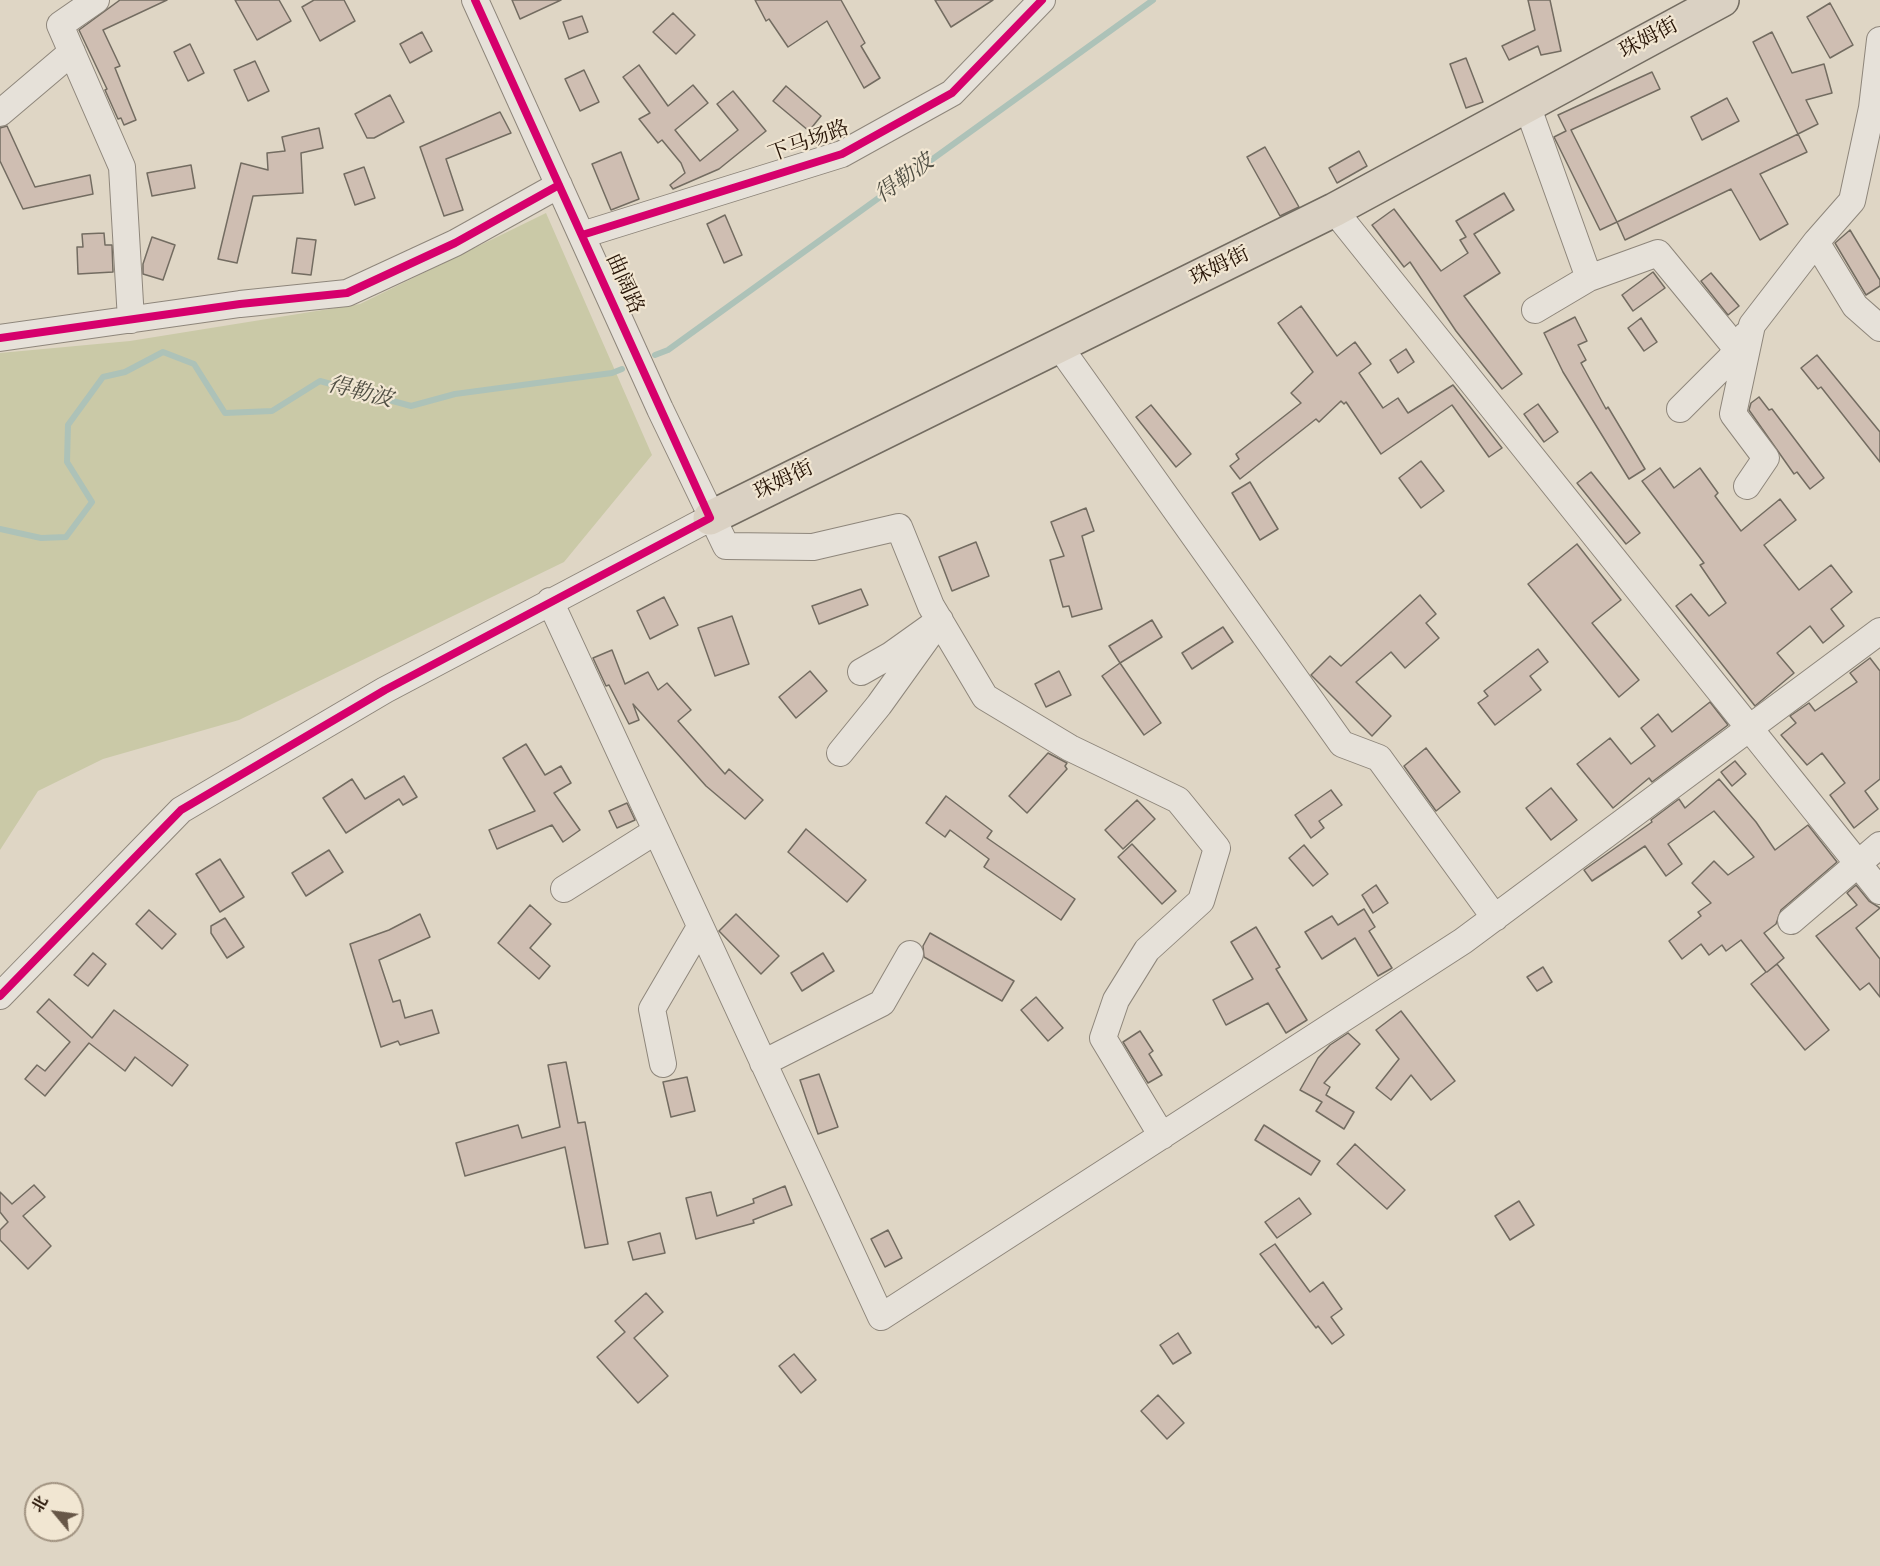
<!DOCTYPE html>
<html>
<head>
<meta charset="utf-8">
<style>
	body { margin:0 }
	#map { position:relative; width:1880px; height:1566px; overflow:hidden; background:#dfd6c5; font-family:"IM FELL Great Primer","Noto Serif SC",serif }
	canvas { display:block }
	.north { position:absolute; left:24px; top:1482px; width:60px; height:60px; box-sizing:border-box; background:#f1e6d2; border:2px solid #a09280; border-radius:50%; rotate:299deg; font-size:16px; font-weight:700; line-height:24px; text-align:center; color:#261305 }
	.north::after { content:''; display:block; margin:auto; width:21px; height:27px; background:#675748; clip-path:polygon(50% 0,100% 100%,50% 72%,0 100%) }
</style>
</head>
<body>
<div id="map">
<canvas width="1880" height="1566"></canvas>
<div class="north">北</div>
</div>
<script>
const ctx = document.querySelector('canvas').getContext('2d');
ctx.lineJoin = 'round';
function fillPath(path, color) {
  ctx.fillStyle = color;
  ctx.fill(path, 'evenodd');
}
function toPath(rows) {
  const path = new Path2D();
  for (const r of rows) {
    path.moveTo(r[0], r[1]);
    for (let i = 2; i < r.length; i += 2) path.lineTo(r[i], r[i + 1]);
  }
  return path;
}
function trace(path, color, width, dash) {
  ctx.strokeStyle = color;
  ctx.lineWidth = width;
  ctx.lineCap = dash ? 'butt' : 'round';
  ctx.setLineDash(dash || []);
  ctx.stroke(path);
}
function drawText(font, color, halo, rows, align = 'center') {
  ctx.font = font + ' "IM FELL Great Primer","Noto Serif SC",serif';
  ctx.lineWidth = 4.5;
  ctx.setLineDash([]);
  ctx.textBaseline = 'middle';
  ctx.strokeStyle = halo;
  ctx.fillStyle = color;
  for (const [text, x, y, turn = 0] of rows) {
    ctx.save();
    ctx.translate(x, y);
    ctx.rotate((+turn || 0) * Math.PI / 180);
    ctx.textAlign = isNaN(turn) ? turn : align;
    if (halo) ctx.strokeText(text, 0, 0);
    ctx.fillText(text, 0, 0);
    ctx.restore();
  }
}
fillPath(toPath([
	[546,213,652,455,564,562,239,720,103,759,38,791,0,850,0,353,130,341,360,304]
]), '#cac9a7');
trace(toPath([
	[655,355,668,350,1153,0],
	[0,529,41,538,66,537,92,502,67,462,68,425,103,377,125,372,163,352,194,364,225,413,272,411,320,381,411,406,455,394,612,373,622,369]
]), '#adc2b8', 6);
const building = toPath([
	[120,0,167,0,103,30,120,66,115,68,136,120,124,125,121,118,118,119,105,90,107,89,79,30,120,0],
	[235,0,279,0,291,21,257,40,235,0],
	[314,0,344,0,355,21,320,41,302,7,314,0],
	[512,0,561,0,520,19,512,0],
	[755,0,841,0,865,43,861,46,880,78,864,88,827,21,788,47,769,19,766,21,755,0],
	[935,0,993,0,951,27,935,0],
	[1528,0,1550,0,1561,51,1541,55,1538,46,1509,60,1502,46,1535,30,1528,0],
	[1830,3,1853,45,1830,58,1807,17,1830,3],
	[673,13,695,35,676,54,653,32,673,13],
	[582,16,588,32,569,39,563,22,582,16],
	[422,32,432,51,410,63,400,44,422,32],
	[1772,32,1792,73,1824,64,1832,93,1806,100,1818,124,1798,134,1753,42,1772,32],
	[190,44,204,73,188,81,174,52,190,44],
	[1466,58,1483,102,1466,108,1450,64,1466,58],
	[255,61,269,91,248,101,234,70,255,61],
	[639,65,668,106,693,85,708,103,675,130,700,161,738,130,717,104,733,91,766,131,719,169,673,189,670,185,685,173,681,163,662,140,658,143,639,119,650,113,623,77,639,65],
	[584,70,599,102,580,111,565,79,584,70],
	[1652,72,1660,89,1571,130,1617,222,1600,230,1557,143,1554,137,1566,131,1558,115,1652,72],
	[786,86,821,116,809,131,773,101,786,86],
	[390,95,404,122,374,138,367,138,355,114,390,95],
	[1727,98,1739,121,1702,140,1691,117,1727,98],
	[500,112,511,133,446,159,463,210,444,216,420,147,500,112],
	[7,126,35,187,90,175,93,194,23,209,0,161,0,128,7,126],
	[319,128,323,148,301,153,303,193,253,196,237,263,218,259,241,163,268,170,267,153,285,151,282,137,319,128],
	[1798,134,1807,152,1760,174,1788,224,1760,240,1731,189,1625,240,1617,222,1798,134],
	[1265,147,1299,207,1280,216,1247,157,1265,147],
	[1359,151,1367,166,1337,183,1329,168,1359,151],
	[621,152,639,199,611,210,592,164,621,152],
	[191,165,195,188,152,196,147,173,191,165],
	[364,167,375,198,355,205,344,174,364,167],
	[1504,193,1514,210,1474,234,1500,273,1464,296,1522,374,1502,389,1456,331,1410,262,1404,267,1372,225,1394,209,1441,271,1468,253,1460,240,1466,237,1456,221,1504,193],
	[725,215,742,255,724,263,707,224,725,215],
	[1850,230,1880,280,1880,286,1866,295,1835,243,1850,230],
	[104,233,105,245,112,245,113,272,78,274,77,247,83,247,82,234,104,233],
	[152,237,175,245,163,280,143,274,143,264,152,237],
	[297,238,316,240,311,275,292,273,297,238],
	[1653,272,1665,288,1633,311,1622,295,1653,272],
	[1711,273,1739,306,1728,315,1701,281,1711,273],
	[1301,306,1337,356,1355,342,1371,364,1359,373,1383,408,1398,398,1408,413,1453,385,1502,448,1489,457,1452,405,1381,454,1346,402,1344,404,1341,401,1319,422,1316,419,1240,479,1230,466,1239,459,1236,454,1301,403,1291,393,1313,372,1278,323,1301,306],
	[1575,317,1587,341,1578,345,1586,360,1581,363,1606,409,1608,407,1645,469,1629,479,1563,372,1544,333,1575,317],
	[1641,318,1657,342,1644,351,1628,328,1641,318],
	[1406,349,1414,362,1398,373,1390,360,1406,349],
	[1817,355,1880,432,1880,462,1821,387,1818,389,1801,368,1817,355],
	[1759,397,1769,410,1772,409,1824,478,1810,489,1797,472,1794,474,1749,410,1751,403,1759,397],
	[1538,404,1558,432,1544,442,1524,414,1538,404],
	[1151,405,1191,454,1176,467,1136,417,1151,405],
	[1421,461,1444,491,1421,508,1399,478,1421,461],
	[1660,468,1674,488,1700,468,1718,493,1715,496,1741,531,1780,499,1796,520,1764,545,1799,590,1831,565,1852,592,1831,609,1844,626,1823,643,1810,626,1777,653,1794,673,1755,706,1676,606,1691,594,1709,616,1726,603,1700,565,1704,563,1642,481,1660,468],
	[1591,472,1640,533,1626,544,1577,483,1591,472],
	[1250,482,1278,529,1260,540,1232,493,1250,482],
	[1086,508,1094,531,1082,536,1102,609,1072,617,1069,606,1063,607,1050,560,1064,556,1051,522,1086,508],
	[976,542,989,576,952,591,939,557,976,542],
	[1577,544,1621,600,1592,623,1639,680,1619,697,1528,584,1577,544],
	[861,589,868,605,819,624,812,606,861,589],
	[1420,595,1436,614,1426,623,1439,638,1405,668,1391,652,1356,682,1391,716,1372,736,1311,675,1330,656,1341,666,1420,595],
	[664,597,678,625,650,639,637,611,664,597],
	[732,616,749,664,715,676,698,628,732,616],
	[1152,620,1162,637,1120,663,1109,646,1152,620],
	[1223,627,1233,642,1192,669,1182,653,1223,627],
	[1538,649,1548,662,1530,676,1541,690,1495,725,1478,703,1488,696,1484,691,1538,649],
	[612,650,625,684,648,672,658,690,667,683,691,710,678,721,725,774,729,769,763,800,745,819,706,786,633,704,639,720,629,724,609,685,606,686,593,658,612,650],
	[1870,658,1880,671,1880,779,1865,791,1878,809,1854,828,1830,795,1845,783,1822,753,1807,765,1781,735,1796,723,1790,716,1809,703,1815,711,1857,682,1850,673,1870,658],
	[1120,663,1161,723,1144,735,1102,676,1120,663],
	[810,671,827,691,796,718,779,697,810,671],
	[1059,671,1071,695,1046,707,1035,684,1059,671],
	[1710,702,1728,725,1652,782,1649,778,1613,808,1577,764,1610,738,1631,764,1655,746,1641,728,1658,714,1672,732,1710,702],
	[526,744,545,775,561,766,571,783,554,793,580,830,563,842,552,825,497,849,489,830,535,811,503,758,526,744],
	[1426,748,1460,792,1436,811,1404,766,1426,748],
	[1048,753,1067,763,1065,766,1067,769,1027,813,1009,796,1048,753],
	[1735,761,1746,774,1732,786,1721,772,1735,761],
	[404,776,417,797,403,805,399,799,346,833,323,798,352,779,365,799,404,776],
	[1719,779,1756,822,1775,850,1808,825,1837,862,1781,910,1776,924,1764,933,1784,958,1767,972,1777,964,1829,1030,1805,1050,1751,984,1766,972,1741,940,1726,951,1722,945,1709,955,1701,944,1682,959,1669,941,1701,916,1698,912,1711,903,1692,883,1714,861,1728,875,1754,857,1714,811,1668,844,1682,864,1666,876,1645,846,1592,881,1584,870,1652,822,1651,820,1679,799,1685,808,1719,779],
	[1551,788,1577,820,1551,840,1526,808,1551,788],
	[1331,790,1342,805,1319,821,1324,828,1311,838,1295,815,1331,790],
	[946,796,992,831,987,838,1075,899,1061,920,984,867,989,859,950,830,945,837,926,823,946,796],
	[1137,800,1155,819,1123,849,1105,830,1137,800],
	[627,803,635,820,617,828,609,811,627,803],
	[806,829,866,880,847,902,788,852,806,829],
	[1132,844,1176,891,1162,904,1118,857,1132,844],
	[1304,845,1328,874,1313,886,1289,858,1304,845],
	[329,850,343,872,306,896,292,873,329,850],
	[220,859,244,897,220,912,196,874,220,859],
	[1376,885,1388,903,1373,913,1362,895,1376,885],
	[1856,885,1869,901,1880,908,1856,928,1880,959,1880,997,1869,983,1860,990,1816,936,1857,905,1847,893,1856,885],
	[530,905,551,924,530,948,550,966,539,979,498,943,530,905],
	[1364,909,1375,927,1369,931,1392,968,1378,976,1355,938,1322,959,1305,932,1332,916,1338,925,1364,909],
	[149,910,176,934,162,949,136,924,149,910],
	[420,914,430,937,379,960,393,1002,400,1000,405,1018,432,1010,439,1033,400,1045,398,1041,381,1047,350,944,389,930,420,914],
	[736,914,779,956,761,974,719,931,736,914],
	[225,918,244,947,227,958,211,933,211,926,225,918],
	[1256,927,1280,967,1276,969,1307,1020,1286,1033,1268,1003,1226,1025,1213,1000,1253,979,1231,942,1256,927],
	[930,933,1014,981,1002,1001,924,957,923,946,930,933],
	[93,953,106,964,88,986,74,975,93,953],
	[823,953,834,971,802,991,791,973,823,953],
	[1543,967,1552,982,1537,991,1527,977,1543,967],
	[1036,997,1063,1028,1048,1041,1021,1010,1036,997],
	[49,999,92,1038,114,1010,188,1065,172,1086,135,1057,125,1071,89,1043,45,1096,25,1079,37,1065,45,1071,70,1042,37,1012,49,999],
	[1401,1011,1455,1081,1431,1100,1411,1075,1391,1100,1376,1088,1399,1059,1376,1030,1401,1011],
	[1140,1031,1153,1051,1149,1054,1162,1075,1148,1083,1123,1042,1140,1031],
	[1348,1033,1360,1044,1324,1083,1330,1087,1326,1095,1354,1112,1344,1129,1316,1111,1322,1102,1300,1090,1318,1058,1330,1045,1348,1033],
	[566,1062,578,1123,585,1122,608,1244,585,1248,565,1147,465,1176,456,1143,518,1125,522,1138,560,1127,548,1065,566,1062],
	[819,1074,838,1127,818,1134,800,1080,819,1074],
	[687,1077,695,1111,671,1117,663,1082,687,1077],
	[1264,1125,1320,1161,1311,1175,1255,1140,1264,1125],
	[1355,1144,1405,1190,1387,1209,1337,1164,1355,1144],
	[34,1185,45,1197,23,1216,51,1246,28,1269,0,1240,0,1230,8,1222,0,1212,0,1192,12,1204,34,1185],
	[785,1186,792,1205,753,1220,754,1223,696,1239,686,1198,711,1192,717,1216,754,1203,753,1199,785,1186],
	[1299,1198,1311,1214,1277,1238,1265,1222,1299,1198],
	[1519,1201,1534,1225,1510,1240,1495,1216,1519,1201],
	[888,1230,902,1258,885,1267,871,1239,888,1230],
	[660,1233,665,1253,633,1260,628,1242,660,1233],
	[1275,1244,1310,1292,1323,1282,1342,1309,1331,1317,1344,1335,1332,1344,1318,1326,1316,1328,1260,1254,1275,1244],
	[646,1293,663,1312,634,1338,668,1376,638,1403,597,1357,625,1332,615,1321,646,1293],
	[1178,1333,1191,1353,1173,1364,1160,1345,1178,1333],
	[794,1354,816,1380,801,1393,779,1366,794,1354],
	[1158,1395,1184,1423,1167,1439,1141,1411,1158,1395]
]);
fillPath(building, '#cfbeb2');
trace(building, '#736c61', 1.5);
const minor = toPath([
	[96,0,60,25,122,167,131,320],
	[475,0,660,409,726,546,813,547,899,527,931,606,985,697,1070,748,1178,800,1217,848,1201,901,1147,950,1116,1000,1103,1038,1162,1136],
	[1880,40,1872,108,1852,201,1816,242,1855,306,1880,328],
	[1527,105,1589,278,1658,253,1737,349],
	[0,113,72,52],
	[1334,210,1880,891],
	[582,235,842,154,952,93,1042,0],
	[1535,310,1589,278],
	[0,338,240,304,347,293,455,243,559,185],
	[1059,346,1342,744,1379,758,1495,918],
	[1680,409,1730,359,1746,335],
	[1747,486,1766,458,1733,414,1752,325,1816,242],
	[550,601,881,1317,1463,941,1880,631],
	[840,753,879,705,940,620,891,655,861,672],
	[564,889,656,831],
	[1791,921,1880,845],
	[0,996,181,810,385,690,710,518],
	[763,1063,882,1003,910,954],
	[663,1064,652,1009,700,927]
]);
const major = toPath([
	[710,518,1334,210,1722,0]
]);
trace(minor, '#8e867b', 28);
trace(major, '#736c61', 36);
trace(minor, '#e6e1d9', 26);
trace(major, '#dad1c3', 33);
trace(toPath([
	[582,235,842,154,952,93,1042,0],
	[0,338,240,304,347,293,455,243,559,185],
	[0,996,181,810,385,690,710,518,475,0]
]), '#d6006c', 8);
drawText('21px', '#261305', '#f1e6d2', [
	["珠姆街",1649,39,-28],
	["下马场路",809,142,-20],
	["珠姆街",1220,267,-26],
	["曲阔路",624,284,66],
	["珠姆街",784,481,-26]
]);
drawText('italic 22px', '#4e4d42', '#f1e6d2', [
	["得勒波",905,179,-36],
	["得勒波",360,393,14]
]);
</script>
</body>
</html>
